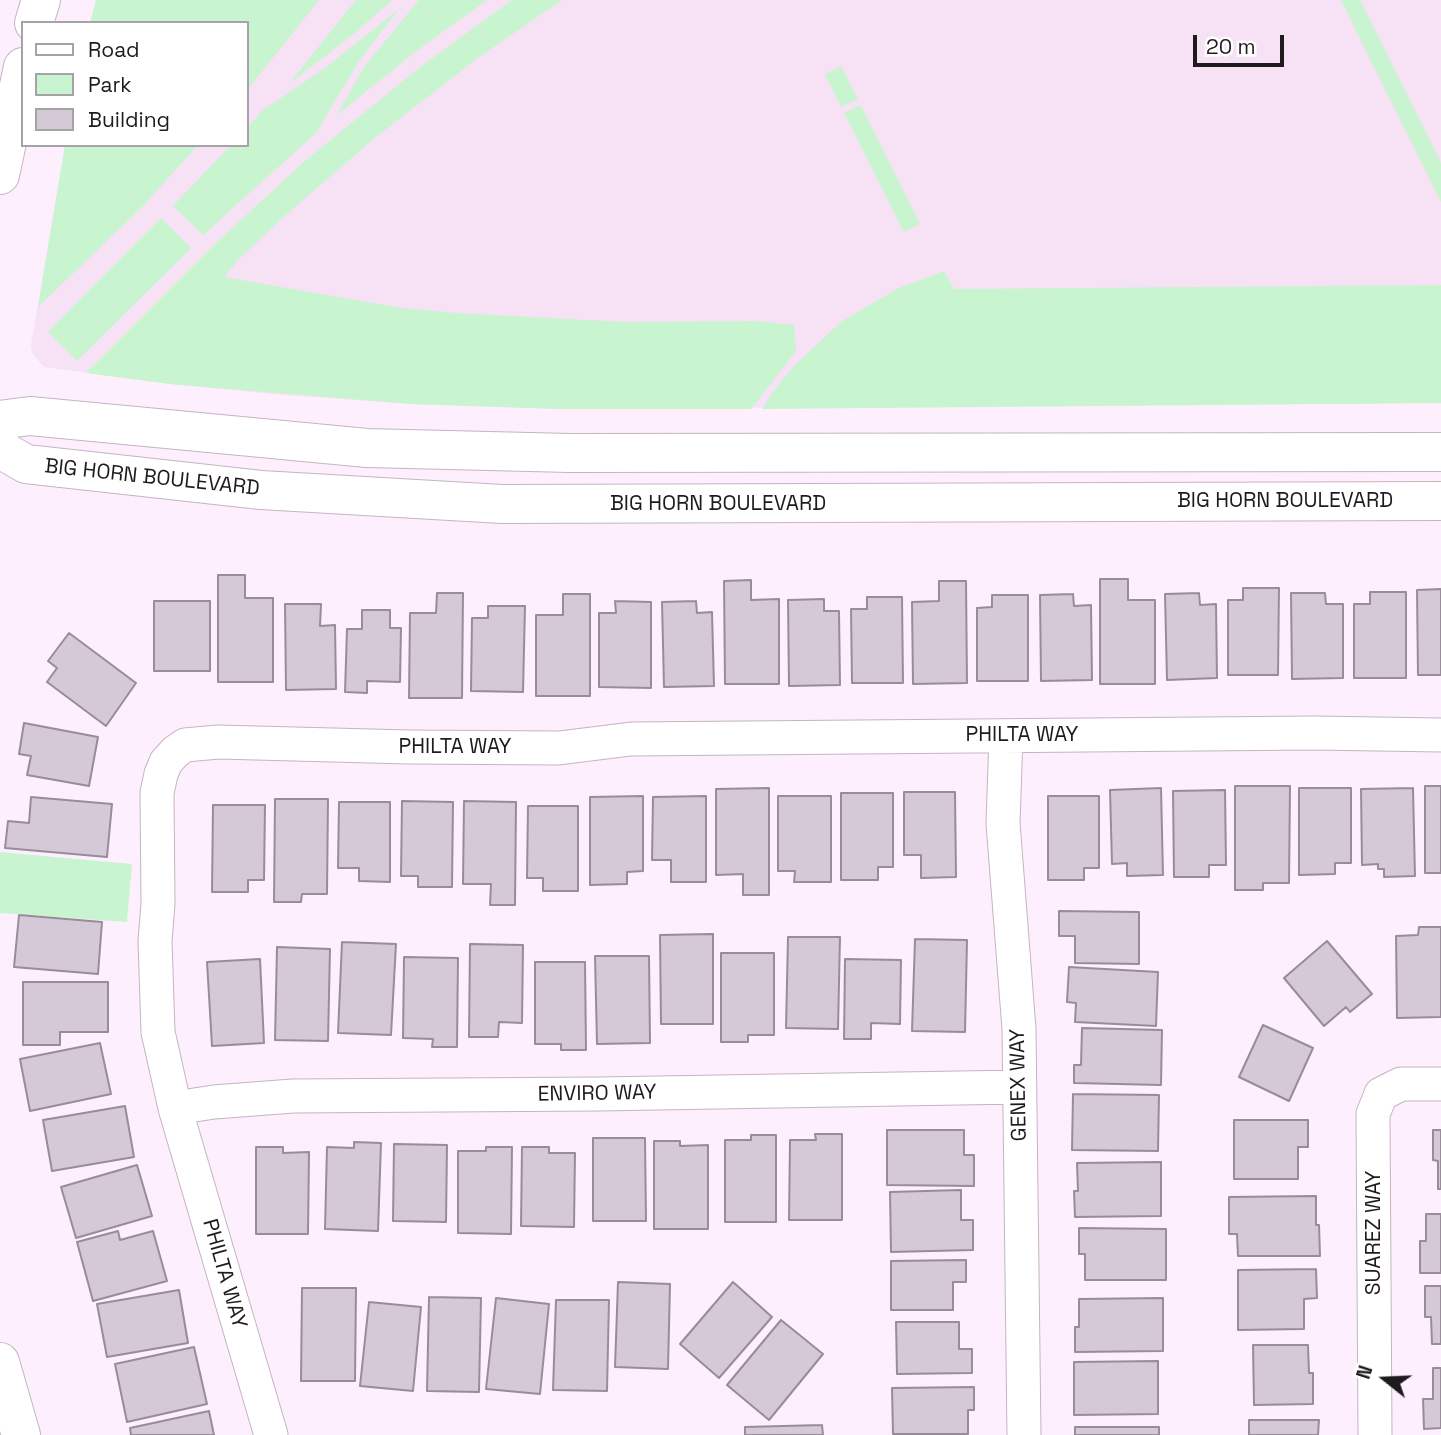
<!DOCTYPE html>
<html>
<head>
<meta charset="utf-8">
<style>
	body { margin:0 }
	#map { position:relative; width:1441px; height:1435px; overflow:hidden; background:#feeffe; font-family:"Space Grotesk",sans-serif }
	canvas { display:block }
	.legend { position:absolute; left:21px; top:21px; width:228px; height:126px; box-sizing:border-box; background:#fff; border:2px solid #a5a3a5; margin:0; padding:9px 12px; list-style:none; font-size:21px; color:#1f1a1e }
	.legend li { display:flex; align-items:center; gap:14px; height:35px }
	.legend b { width:35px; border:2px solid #a5a3a5 }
	.north { position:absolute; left:1350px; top:1344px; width:70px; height:70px; -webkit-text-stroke:5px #fff; paint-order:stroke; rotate:288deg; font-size:19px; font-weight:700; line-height:28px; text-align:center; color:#1f1a1e }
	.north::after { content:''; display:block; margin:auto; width:24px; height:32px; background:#1f1a1e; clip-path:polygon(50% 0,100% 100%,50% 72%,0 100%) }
	.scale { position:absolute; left:1193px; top:35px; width:91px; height:32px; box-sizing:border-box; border:4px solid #1f1a1e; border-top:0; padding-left:9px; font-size:21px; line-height:24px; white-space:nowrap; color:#1f1a1e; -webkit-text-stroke:5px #fff; paint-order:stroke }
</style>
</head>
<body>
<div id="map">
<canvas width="1441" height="1435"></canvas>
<ul class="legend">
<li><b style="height:9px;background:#fff"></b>Road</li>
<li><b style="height:19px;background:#c8f5d0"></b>Park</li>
<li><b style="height:19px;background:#d5c8d7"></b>Building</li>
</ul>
<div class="north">N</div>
<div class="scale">20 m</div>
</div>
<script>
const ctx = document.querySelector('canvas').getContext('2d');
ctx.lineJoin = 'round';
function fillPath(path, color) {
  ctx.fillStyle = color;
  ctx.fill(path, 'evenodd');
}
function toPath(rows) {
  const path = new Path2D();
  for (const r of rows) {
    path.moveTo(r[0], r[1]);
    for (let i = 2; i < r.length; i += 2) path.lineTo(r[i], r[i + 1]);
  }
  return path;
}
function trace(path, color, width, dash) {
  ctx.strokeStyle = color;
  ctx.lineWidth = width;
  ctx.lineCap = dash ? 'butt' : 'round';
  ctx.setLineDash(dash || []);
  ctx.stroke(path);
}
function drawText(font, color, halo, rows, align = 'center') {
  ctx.font = font + ' "Space Grotesk",sans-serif';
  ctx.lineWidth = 5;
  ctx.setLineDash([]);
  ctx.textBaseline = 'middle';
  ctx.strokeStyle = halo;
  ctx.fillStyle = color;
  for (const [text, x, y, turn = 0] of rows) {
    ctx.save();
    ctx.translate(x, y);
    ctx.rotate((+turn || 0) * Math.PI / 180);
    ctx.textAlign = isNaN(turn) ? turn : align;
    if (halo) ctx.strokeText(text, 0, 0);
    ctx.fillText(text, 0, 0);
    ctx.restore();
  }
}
fillPath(toPath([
	[96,0,1441,0,1441,403,559,409,411,404,284,395,170,384,44,367,32,353,31,345,65,145,247,145,247,23,90,23]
]), '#f6e1f5');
fillPath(toPath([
	[96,0,319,0,247,90,247,23,90,23],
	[356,0,392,0,356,32,289,84],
	[419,0,487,0,415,52,337,115,364,67],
	[512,0,562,0,479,57,371,141,279,221,237,261,224,277,401,308,457,313,624,322,756,321,794,325,796,351,751,409,559,409,411,404,170,384,86,373,217,242,305,161,419,68],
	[1341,0,1360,0,1441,163,1441,202],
	[399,9,359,61,316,133,203,235,173,206,231,145,247,145,247,128,263,110,325,68],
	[841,66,858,99,841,107,825,74],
	[861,105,920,224,904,232,844,113],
	[65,145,198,145,143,206,38,307],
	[161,218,191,248,77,361,48,332],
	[944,271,954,289,1441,285,1441,403,762,409,778,385,795,365,842,321,899,288],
	[0,852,132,864,127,922,0,913]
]), '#c8f5d0');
const building = toPath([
	[218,575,245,575,245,598,273,598,273,682,218,682,218,575],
	[1100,579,1128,579,1128,600,1155,600,1155,684,1100,684,1100,579],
	[751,580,751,600,779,599,779,684,725,684,724,581,751,580],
	[939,581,966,581,967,683,913,684,912,602,939,601,939,581],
	[1243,588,1279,588,1278,675,1228,675,1228,600,1243,600,1243,588],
	[1441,589,1441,675,1418,675,1417,590,1441,589],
	[1370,592,1406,592,1406,678,1354,678,1354,604,1370,604,1370,592],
	[437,593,463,593,462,698,409,698,410,613,436,613,437,593],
	[1199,593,1200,605,1216,604,1217,678,1167,680,1165,594,1199,593],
	[1291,593,1325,593,1326,604,1343,604,1343,678,1292,679,1291,593],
	[563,594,590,594,590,696,536,696,536,615,563,615,563,594],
	[1073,594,1074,606,1091,605,1092,680,1041,681,1040,595,1073,594],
	[992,595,1028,595,1028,681,977,681,977,608,992,607,992,595],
	[867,597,902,597,903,683,852,683,851,609,867,609,867,597],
	[824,599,824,611,839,611,840,685,789,686,788,600,824,599],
	[154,601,210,601,210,671,154,671,154,601],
	[615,601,651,602,651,688,599,687,599,613,616,613,615,601],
	[696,601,697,613,712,612,714,686,664,687,662,602,696,601],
	[285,604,321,604,320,626,335,625,336,689,286,690,285,604],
	[488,606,525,606,523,692,471,691,472,618,488,618,488,606],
	[362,610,390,610,390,628,401,628,400,682,367,681,367,693,345,692,347,629,362,629,362,610],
	[69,633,136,683,106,726,47,682,57,668,48,661,69,633],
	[24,723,98,737,89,786,27,775,31,756,19,754,24,723],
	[1235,786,1290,786,1289,883,1263,883,1263,890,1235,890,1235,786],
	[1425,786,1441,786,1441,873,1425,873,1425,786],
	[769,788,769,895,743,895,743,874,716,875,716,789,769,788],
	[1161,788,1163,875,1127,876,1127,863,1112,864,1110,790,1161,788],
	[1299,788,1351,788,1351,863,1335,863,1335,874,1299,875,1299,788],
	[1413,788,1415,876,1384,877,1384,869,1378,869,1378,864,1362,865,1361,789,1413,788],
	[1225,790,1226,865,1209,865,1209,877,1174,877,1173,791,1225,790],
	[904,792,955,792,956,877,921,878,921,855,904,855,904,792],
	[841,793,893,793,893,867,878,867,878,880,841,880,841,793],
	[643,796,643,871,627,872,627,884,590,885,590,797,643,796],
	[706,796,706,882,671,882,671,860,652,860,653,797,706,796],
	[778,796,831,796,831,882,794,882,795,871,778,871,778,796],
	[1048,796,1099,796,1099,868,1084,868,1084,880,1048,880,1048,796],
	[31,797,112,804,107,857,5,848,8,821,29,823,31,797],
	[275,799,328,799,327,894,302,894,301,902,274,902,275,799],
	[402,801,453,802,452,887,418,887,418,876,401,876,402,801],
	[464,801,516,802,515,905,490,905,491,884,463,884,464,801],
	[339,802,390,802,390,882,359,881,359,868,338,868,339,802],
	[213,805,265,805,264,880,248,880,248,892,212,892,213,805],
	[528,806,578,806,578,891,543,891,543,878,527,878,528,806],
	[1059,911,1139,912,1139,964,1075,963,1075,936,1059,936,1059,911],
	[19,915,102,922,98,974,14,967,19,915],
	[1419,927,1441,927,1441,1017,1397,1018,1396,936,1418,935,1419,927],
	[713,934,713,1024,661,1024,660,935,713,934],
	[788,937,840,937,838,1029,786,1028,788,937],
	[915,939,967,940,965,1032,912,1031,915,939],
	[1327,941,1372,994,1350,1012,1346,1007,1324,1026,1284,978,1327,941],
	[342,942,396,944,391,1035,338,1033,342,942],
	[470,944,523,945,522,1023,499,1022,498,1037,469,1037,470,944],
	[277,947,330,949,328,1041,275,1040,277,947],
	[721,953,774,953,774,1035,748,1035,748,1042,721,1042,721,953],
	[595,956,649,956,650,1043,597,1044,595,956],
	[404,957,458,958,457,1047,432,1047,433,1039,403,1038,404,957],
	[260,959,264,1043,212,1046,207,962,260,959],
	[845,959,901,960,900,1024,871,1023,871,1039,844,1039,845,959],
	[535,962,585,962,586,1050,561,1050,561,1044,535,1044,535,962],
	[1069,967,1158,972,1156,1026,1075,1022,1076,1003,1067,1002,1069,967],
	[23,982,108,982,108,1032,60,1032,60,1045,23,1045,23,982],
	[1263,1025,1313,1048,1289,1101,1239,1077,1263,1025],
	[1082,1028,1162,1030,1161,1085,1074,1083,1074,1065,1081,1065,1082,1028],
	[100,1043,111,1094,30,1111,20,1059,100,1043],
	[1073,1094,1159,1095,1158,1151,1072,1150,1073,1094],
	[125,1106,134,1157,52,1171,43,1120,125,1106],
	[1234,1120,1308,1120,1308,1147,1298,1147,1298,1179,1234,1179,1234,1120],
	[887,1130,964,1130,964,1155,974,1155,974,1186,887,1185,887,1130],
	[1433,1130,1441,1130,1441,1189,1438,1189,1438,1161,1433,1160,1433,1130],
	[815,1134,842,1134,842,1220,789,1220,790,1140,816,1140,815,1134],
	[751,1135,776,1135,776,1222,725,1222,725,1140,751,1140,751,1135],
	[593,1138,645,1138,646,1221,593,1221,593,1138],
	[654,1141,680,1141,680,1146,708,1145,708,1229,654,1229,654,1141],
	[354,1142,381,1143,378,1231,325,1229,327,1147,354,1148,354,1142],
	[394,1144,447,1145,446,1222,393,1221,394,1144],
	[256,1147,283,1147,283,1153,309,1152,308,1234,256,1234,256,1147],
	[486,1147,512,1147,511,1234,458,1233,458,1151,486,1151,486,1147],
	[522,1147,549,1147,549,1153,575,1153,574,1227,521,1226,522,1147],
	[1161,1162,1161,1216,1075,1217,1074,1191,1078,1191,1077,1163,1161,1162],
	[137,1165,152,1216,76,1238,61,1187,137,1165],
	[961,1190,961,1220,973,1220,973,1250,891,1252,890,1192,961,1190],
	[1316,1196,1316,1225,1319,1225,1320,1256,1238,1256,1237,1234,1229,1234,1229,1197,1316,1196],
	[1426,1214,1441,1214,1441,1273,1420,1273,1420,1241,1426,1241,1426,1214],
	[1079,1228,1166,1229,1166,1280,1085,1280,1085,1254,1079,1254,1079,1228],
	[118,1231,120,1240,153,1231,167,1281,93,1301,77,1242,118,1231],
	[966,1260,966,1282,953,1282,953,1310,891,1310,891,1261,966,1260],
	[1316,1269,1317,1298,1304,1299,1304,1329,1238,1330,1238,1270,1316,1269],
	[618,1282,670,1284,668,1369,615,1367,618,1282],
	[733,1282,772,1317,719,1378,680,1344,733,1282],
	[1425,1286,1441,1286,1441,1344,1432,1344,1431,1317,1425,1317,1425,1286],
	[302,1288,356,1288,355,1381,301,1381,302,1288],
	[179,1290,188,1343,107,1357,97,1304,179,1290],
	[429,1297,481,1298,479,1392,427,1391,429,1297],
	[496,1298,549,1304,540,1394,486,1389,496,1298],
	[1163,1298,1163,1351,1075,1352,1075,1327,1079,1327,1079,1299,1163,1298],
	[556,1300,609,1300,607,1391,553,1390,556,1300],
	[369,1302,421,1307,413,1391,360,1386,369,1302],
	[781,1320,823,1354,769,1420,727,1385,781,1320],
	[896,1322,959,1322,959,1349,972,1349,972,1373,897,1374,896,1322],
	[1253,1345,1308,1345,1309,1373,1313,1373,1313,1404,1254,1405,1253,1345],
	[194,1347,207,1404,127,1422,115,1364,194,1347],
	[1158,1361,1158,1414,1074,1415,1074,1362,1158,1361],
	[1433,1368,1441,1368,1441,1428,1424,1429,1423,1399,1433,1399,1433,1368],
	[974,1387,974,1410,968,1410,968,1434,893,1434,892,1388,974,1387],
	[209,1411,214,1435,131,1435,130,1428,209,1411],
	[1249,1420,1319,1420,1318,1435,1249,1435,1249,1420],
	[822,1425,823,1435,745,1435,745,1427,822,1425],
	[1075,1427,1159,1427,1159,1435,1075,1435,1075,1427]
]);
fillPath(building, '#d5c8d7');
trace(building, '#988c9a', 2);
const minor = toPath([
	[1006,736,1003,823,1019,1029,1024,1435],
	[175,1108,214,1102,293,1096,598,1094,1019,1087],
	[271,1435,175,1108,158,1032,155,941,158,904,157,793,161,774,166,762,175,752,185,745,218,742,409,747,559,748,631,739,1314,733,1441,735],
	[1375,1435,1373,1114,1381,1094,1401,1084,1441,1084]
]);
const tertiary = toPath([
	[34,23,41,0],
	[0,175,23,67],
	[0,1362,21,1435]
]);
const secondary = toPath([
	[0,420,30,416,367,448,570,453,1441,452],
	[0,449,26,464,261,490,502,504,1441,501]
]);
trace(minor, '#c3b5c2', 35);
trace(tertiary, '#c3b5c2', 40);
trace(secondary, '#c3b5c2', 40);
trace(minor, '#fff', 33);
trace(tertiary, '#fff', 38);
trace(secondary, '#fff', 38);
drawText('21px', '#1f1a1e', '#fff', [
	["BIG HORN BOULEVARD",152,478,6],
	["BIG HORN BOULEVARD",1285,501],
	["BIG HORN BOULEVARD",718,504],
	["PHILTA WAY",1022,735],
	["PHILTA WAY",455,747],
	["GENEX WAY",1019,1085,-91],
	["ENVIRO WAY",597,1094,-1],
	["SUAREZ WAY",1374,1233,-90],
	["PHILTA WAY",224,1274,74]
]);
</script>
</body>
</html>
